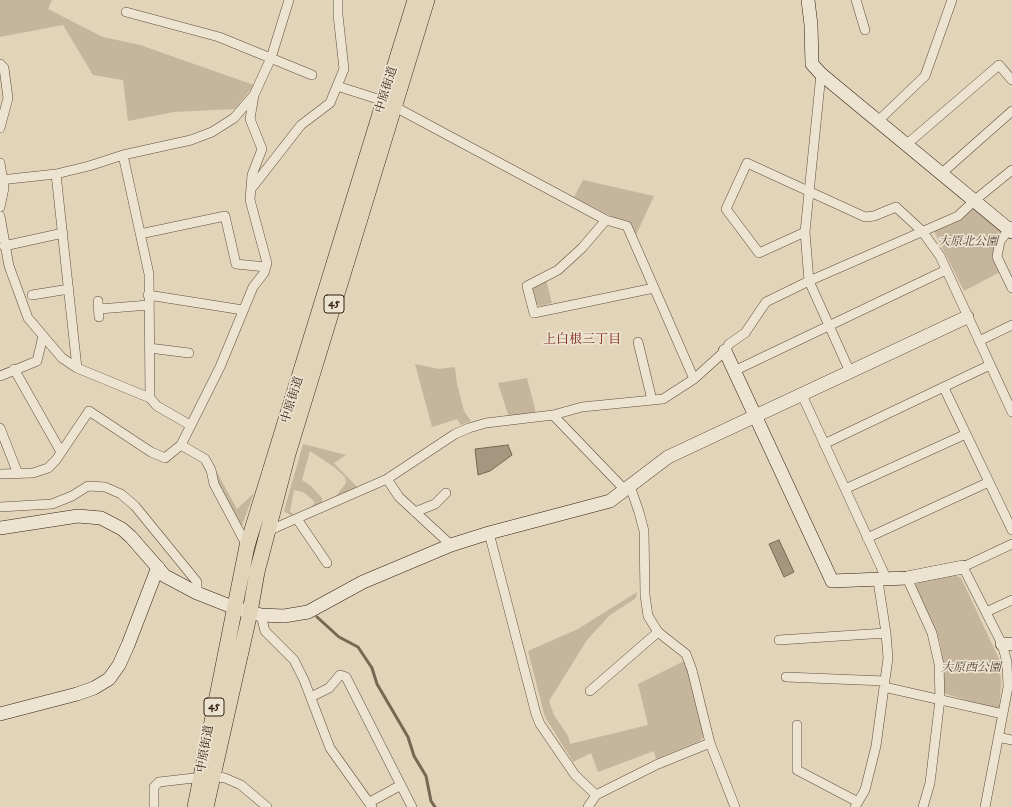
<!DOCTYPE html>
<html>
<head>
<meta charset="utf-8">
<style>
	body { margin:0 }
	canvas { display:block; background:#e2d4b8 }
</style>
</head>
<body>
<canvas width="1012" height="807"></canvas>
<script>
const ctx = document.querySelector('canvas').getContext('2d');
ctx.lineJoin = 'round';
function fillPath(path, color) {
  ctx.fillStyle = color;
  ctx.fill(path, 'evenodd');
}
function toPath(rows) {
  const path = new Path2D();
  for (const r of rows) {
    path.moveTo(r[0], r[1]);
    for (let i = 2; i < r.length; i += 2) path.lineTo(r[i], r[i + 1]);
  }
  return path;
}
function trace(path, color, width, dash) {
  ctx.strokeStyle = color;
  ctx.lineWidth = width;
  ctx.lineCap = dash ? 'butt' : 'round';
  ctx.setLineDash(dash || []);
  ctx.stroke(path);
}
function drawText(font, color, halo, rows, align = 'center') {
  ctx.font = font + ' "IM FELL DW Pica","Noto Serif JP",serif';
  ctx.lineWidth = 3.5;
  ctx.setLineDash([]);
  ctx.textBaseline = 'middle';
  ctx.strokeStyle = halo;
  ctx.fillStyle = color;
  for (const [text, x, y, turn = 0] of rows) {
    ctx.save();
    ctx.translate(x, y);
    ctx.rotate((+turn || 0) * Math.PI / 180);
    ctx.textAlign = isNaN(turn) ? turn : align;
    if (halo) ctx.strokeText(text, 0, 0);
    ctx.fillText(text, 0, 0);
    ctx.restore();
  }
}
fillPath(toPath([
	[0,0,52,0,48,9,103,37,140,45,254,85,235,109,174,112,128,121,123,80,93,75,63,25,0,37],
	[583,180,654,196,635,237,628,225,574,197],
	[971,209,977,209,1000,229,1000,233,994,248,994,256,1000,272,964,291,934,231],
	[546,280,552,303,540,306,536,304,532,292,533,288],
	[415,364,439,369,455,367,457,384,464,411,471,421,461,425,457,419,432,427],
	[527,378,536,413,509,417,498,383],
	[303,444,346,455,334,463,358,488,333,500,346,483,345,477,334,467,310,451,302,480,310,485,322,498,322,504,309,511,315,502,303,492,294,490,290,511,294,515,294,517,284,511],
	[208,456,237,509,254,493,241,528,216,482,215,470],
	[953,574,961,578,999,659,1001,683,999,710,943,693,943,661,940,643,936,630,915,587,918,580],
	[637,592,636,598,610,615,587,640,549,701,554,715,568,736,570,744,648,725,638,684,684,661,689,671,704,735,700,741,656,759,654,751,598,772,591,753,573,762,545,717,528,651,578,629]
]), '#c4b59c');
const water = toPath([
	[508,445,512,455,490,471,478,475,475,449,508,445],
	[779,540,794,572,784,577,769,544,779,540]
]);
fillPath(water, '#a7967f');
trace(water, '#796653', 1);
trace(toPath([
	[317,617,339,637,358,647,372,668,377,684,408,737,414,756,426,776,431,801,435,807]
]), '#796653', 3);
const street = toPath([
	[856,0,865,30],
	[126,12,219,37,312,75],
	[0,64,4,68,8,98,0,128],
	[821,74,805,232,809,281,850,372],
	[337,86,384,101,606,220,627,226,694,379],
	[878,121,925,76,952,0],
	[907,144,999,65,1012,80],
	[123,155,149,274,150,398,157,406,190,425],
	[0,163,4,188,0,207],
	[942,173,1012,111],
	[56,174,77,368],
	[0,180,56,174,89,166,123,155,191,140,212,132,234,118,254,95,271,58,289,0],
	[251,189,301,125,330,103,344,69,338,15,338,0],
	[0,216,9,266,28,318,62,358,77,368,150,398],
	[606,220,582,248,558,270,527,286,534,313,654,288],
	[1012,226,1000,241,997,257,1012,288],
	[805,232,759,253,726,209,747,163,865,217,874,216,896,207,922,231,940,256,1012,412],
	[140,234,225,216,236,264,266,267],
	[4,246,63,233],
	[32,295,69,289],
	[148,295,243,310],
	[98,301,99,317],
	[99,309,149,305],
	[979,341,1012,325],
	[638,342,652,400],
	[149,348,189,353],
	[14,369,61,452],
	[734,371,946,270],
	[0,376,37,361,43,336],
	[944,388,1012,530],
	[802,395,887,580],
	[553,415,625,490],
	[0,428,18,474],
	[824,444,990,365],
	[181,445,205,459,211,470,214,484,247,546],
	[0,474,33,473,48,468,56,460,89,411,151,452,165,458,181,445,220,367,253,287,264,273,267,263,250,200,252,175,262,149,250,119,254,95],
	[387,479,399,497,451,545],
	[630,486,639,512,644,531,645,595,648,616,658,632,686,654,692,670,710,743,735,807],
	[845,489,966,434],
	[0,507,52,504,72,496,88,486,105,487,121,494,135,506,197,582,197,593],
	[415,512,435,504,446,493],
	[297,519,327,563],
	[268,531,387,479,455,434,469,428,486,423,553,415,582,407,663,399,694,379,725,351,729,344,745,333,766,302,809,281,958,216,975,200,1012,170],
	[489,533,536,714,540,724,575,775,596,795],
	[867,538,989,482],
	[907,578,932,633,939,664,940,699,930,783,923,807],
	[986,612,1012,600],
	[261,615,265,631,294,660,304,680,330,748,372,807],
	[779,640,886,633],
	[786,677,885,681],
	[884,687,1003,714],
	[590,691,658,632],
	[311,697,329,688,340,675,346,677,412,807],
	[797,725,797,770,858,802],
	[998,737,1012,740],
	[370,802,401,785],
	[154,807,154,787,159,782,212,776,225,778,241,785,267,807],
	[588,807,596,795,658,764,710,743],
	[855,807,865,790,876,746,888,658,886,633,878,581],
	[985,807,1008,687,1007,662,1002,644,963,567,1012,544]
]);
const secondary = toPath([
	[808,0,811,25,812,64,821,74,1012,232],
	[725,351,832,581,907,578,963,567],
	[0,528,78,516,101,518,122,529,131,537,165,576,197,593,235,608,261,615,284,616,308,612,363,582,451,545,489,533,610,501,668,457,967,317],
	[1002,644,1012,644],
	[0,714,77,694,94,688,109,679,119,665,128,645,158,567]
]);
const primary = toPath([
	[195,807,247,546,415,0],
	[206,807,250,612,257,572,288,454,427,0]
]);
trace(street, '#604c3b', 10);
trace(secondary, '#341f11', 14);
trace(primary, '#341f11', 16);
trace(street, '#ece3d1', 9);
trace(secondary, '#ece3d1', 13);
trace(primary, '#e2d4b8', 15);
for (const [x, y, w] of [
	[334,304,20],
	[214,707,20]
]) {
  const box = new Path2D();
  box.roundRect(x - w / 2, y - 9, w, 18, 3);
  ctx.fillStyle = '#ece3d1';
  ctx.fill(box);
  trace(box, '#341f11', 1);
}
drawText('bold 11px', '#341f11', null, [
	["45",334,304],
	["45",214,707]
]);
drawText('12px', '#341f11', '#ece3d1', [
	["中原街道",387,90,-73],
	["中原街道",293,400,-73],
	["中原街道",206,749,-80]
]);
drawText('italic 12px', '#584434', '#ece3d1', [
	["大原北公園",968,243],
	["大原西公園",971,669]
]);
drawText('13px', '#7a1f14', '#ece3d1', [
	["上白根三丁目",582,340]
]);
</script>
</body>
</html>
